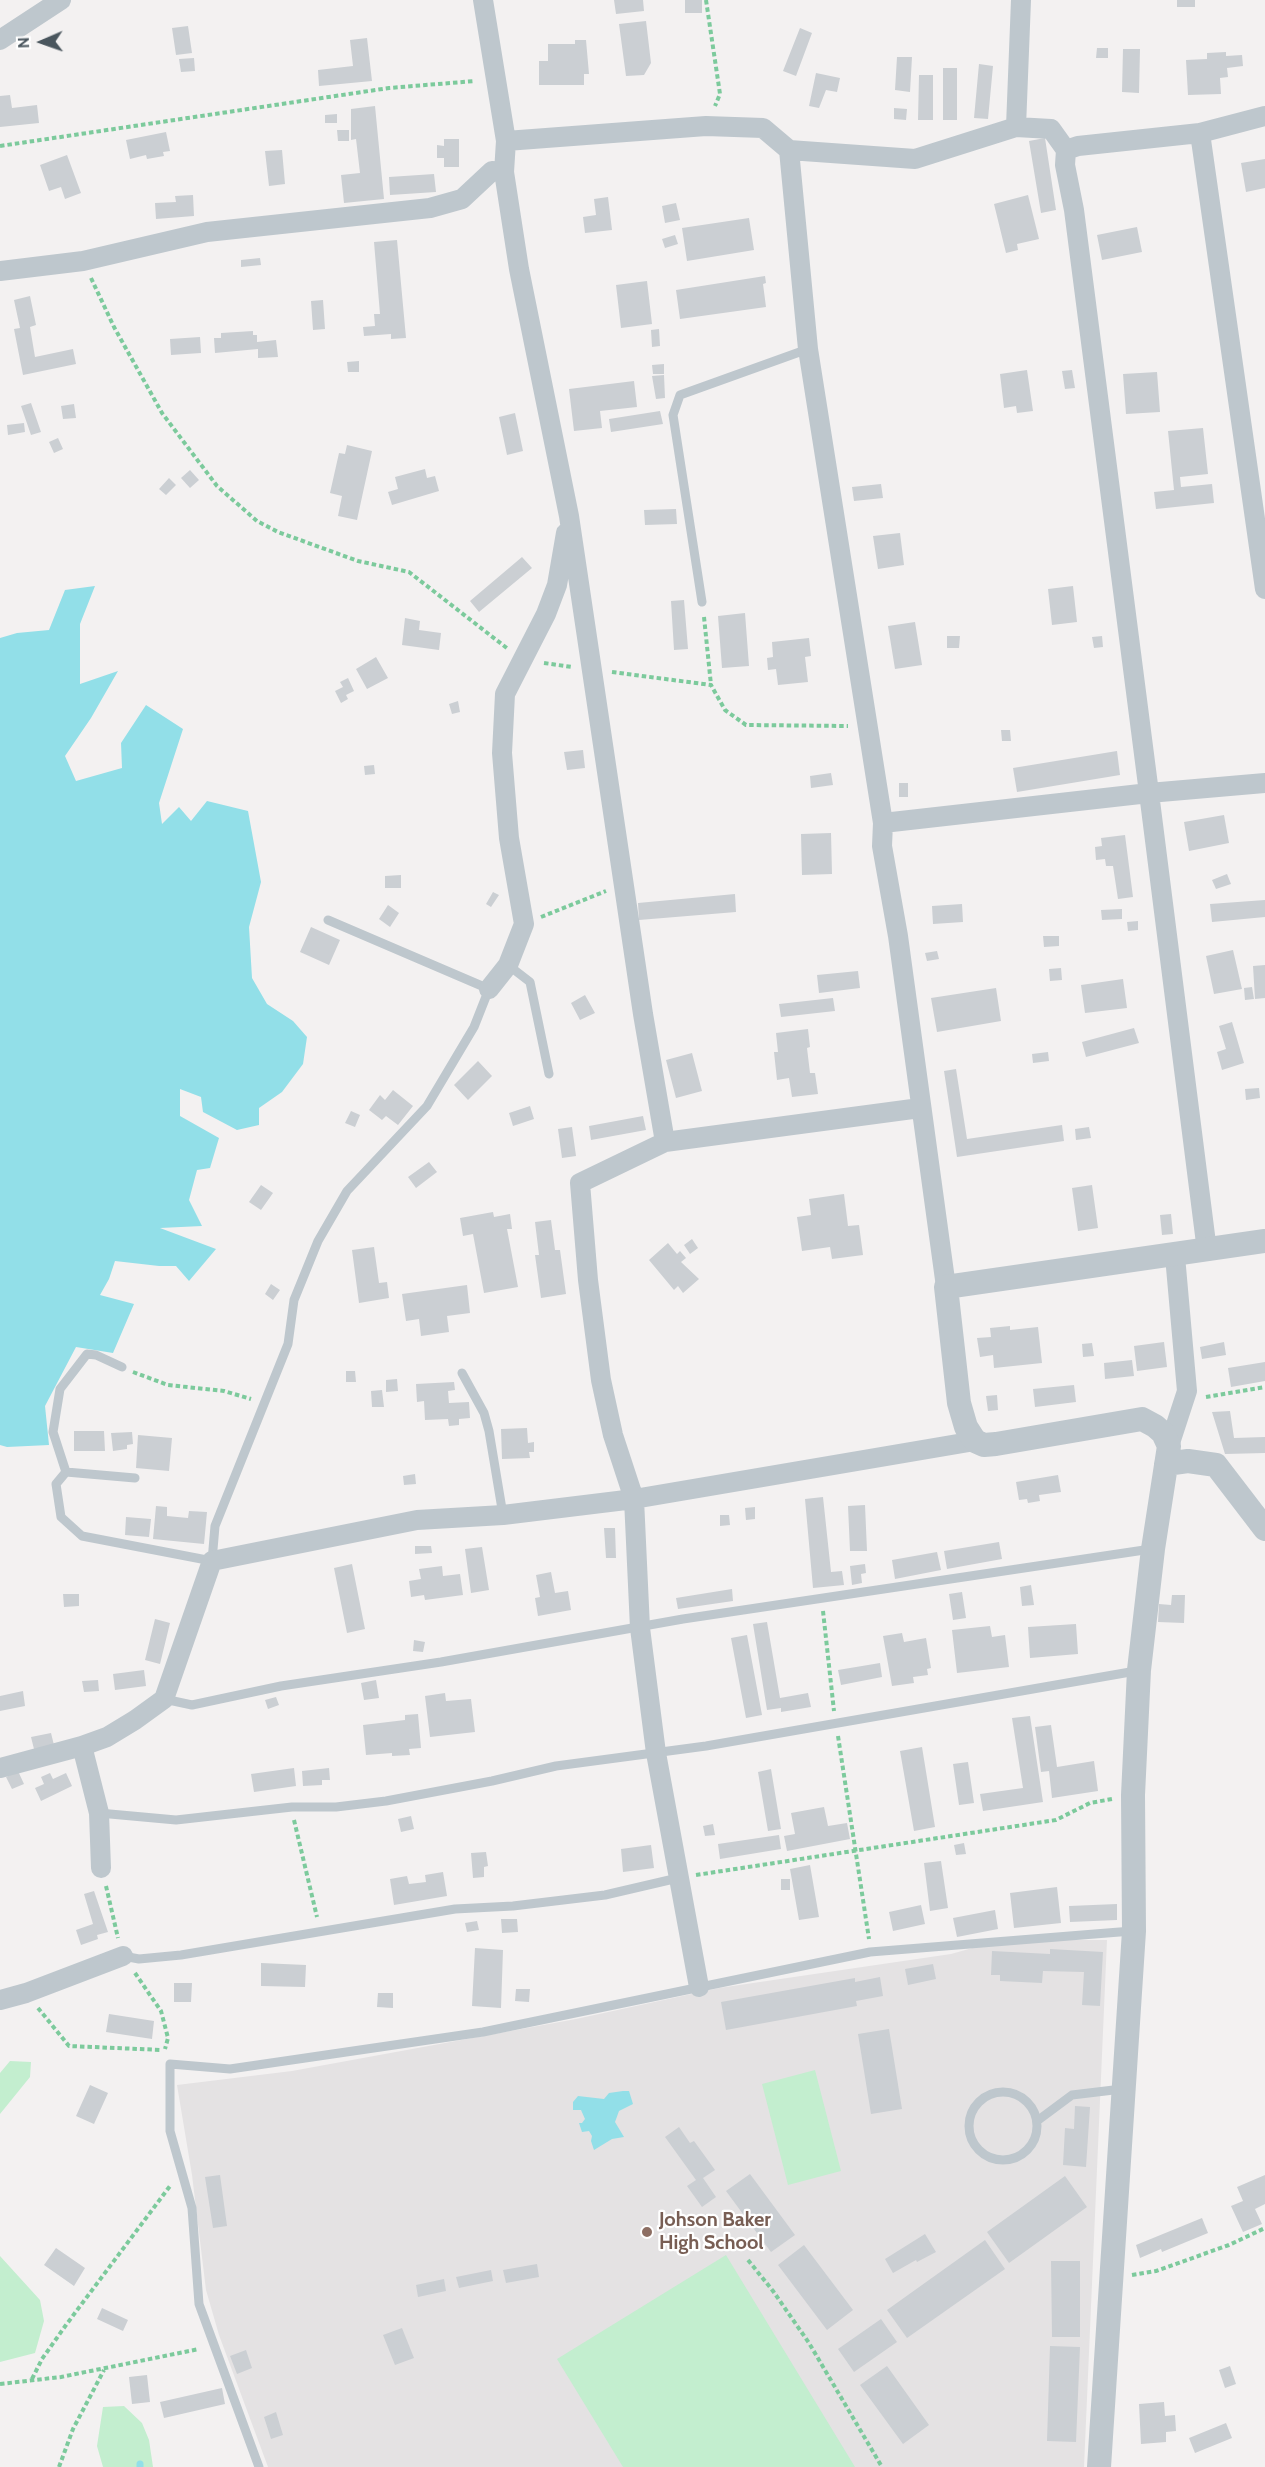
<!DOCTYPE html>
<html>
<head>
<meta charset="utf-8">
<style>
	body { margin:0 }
	#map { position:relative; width:1265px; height:2467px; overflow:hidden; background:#f3f1f1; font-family:Cabin,sans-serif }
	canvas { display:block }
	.north { position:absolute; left:12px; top:12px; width:60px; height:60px; -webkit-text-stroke:4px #fff; paint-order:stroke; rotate:268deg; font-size:16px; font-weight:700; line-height:24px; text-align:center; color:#4a565e }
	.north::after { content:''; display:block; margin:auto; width:21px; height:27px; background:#4a565e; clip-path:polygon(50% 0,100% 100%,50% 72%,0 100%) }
</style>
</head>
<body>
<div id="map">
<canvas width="1265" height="2467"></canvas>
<div class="north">N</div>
</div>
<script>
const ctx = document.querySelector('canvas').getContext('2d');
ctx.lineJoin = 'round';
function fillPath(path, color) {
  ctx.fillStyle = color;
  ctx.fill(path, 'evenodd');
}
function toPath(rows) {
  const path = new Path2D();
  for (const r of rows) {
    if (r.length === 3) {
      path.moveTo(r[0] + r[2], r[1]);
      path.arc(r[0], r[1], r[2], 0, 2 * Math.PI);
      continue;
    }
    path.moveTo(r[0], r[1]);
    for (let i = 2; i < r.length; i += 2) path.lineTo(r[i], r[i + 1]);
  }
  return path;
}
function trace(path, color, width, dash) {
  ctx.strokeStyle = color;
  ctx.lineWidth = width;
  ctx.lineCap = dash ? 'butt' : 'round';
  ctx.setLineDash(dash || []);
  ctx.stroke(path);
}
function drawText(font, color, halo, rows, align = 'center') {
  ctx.font = font + ' Cabin,sans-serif';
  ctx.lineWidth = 4.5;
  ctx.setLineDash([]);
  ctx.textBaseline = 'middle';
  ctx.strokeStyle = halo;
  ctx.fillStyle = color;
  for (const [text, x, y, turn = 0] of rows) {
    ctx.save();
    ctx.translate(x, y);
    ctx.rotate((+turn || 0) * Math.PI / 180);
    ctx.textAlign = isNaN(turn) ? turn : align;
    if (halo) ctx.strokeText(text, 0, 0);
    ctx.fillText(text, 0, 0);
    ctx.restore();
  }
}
fillPath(toPath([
	[1001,1940,1107,1940,1084,2467,268,2467,219,2335,206,2290,192,2175,177,2085,292,2071,576,2019,719,1988,951,1954]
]), '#e4e2e3');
fillPath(toPath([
	[10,2061,31,2062,30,2077,0,2114,0,2073],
	[815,2070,841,2171,788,2185,762,2084],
	[726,2255,855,2467,623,2467,557,2359],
	[0,2256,40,2300,44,2321,35,2353,0,2362],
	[124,2406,142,2423,149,2440,153,2467,103,2467,97,2446,103,2407]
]), '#c3eecf');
fillPath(toPath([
	[95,586,80,624,80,684,118,671,91,718,65,756,76,781,122,768,121,743,146,705,183,729,159,803,162,824,179,807,191,821,207,801,248,811,261,882,249,927,252,978,267,1004,293,1021,307,1037,303,1064,282,1092,259,1108,259,1125,237,1130,203,1112,201,1097,180,1089,180,1116,219,1138,210,1168,197,1170,189,1200,202,1226,160,1228,216,1249,189,1281,176,1266,159,1266,115,1261,109,1279,100,1295,134,1304,113,1353,76,1347,45,1406,49,1445,7,1447,0,1445,0,638,17,633,49,630,65,590],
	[623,2091,629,2091,633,2104,619,2111,615,2122,624,2137,612,2139,594,2150,591,2141,592,2136,589,2131,582,2132,579,2123,582,2123,585,2119,581,2110,573,2110,573,2102,578,2096,604,2099,609,2093]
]), '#92dfe8');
trace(toPath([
	[140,2464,140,2467]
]), '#92dfe8', 7);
fillPath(toPath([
	[614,0,643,0,644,11,616,14],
	[685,0,702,0,702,13,685,13],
	[1177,0,1195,0,1195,7,1177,7],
	[646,21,651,63,644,75,626,76,619,24],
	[188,26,192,53,176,55,172,28],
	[800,28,812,33,796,76,783,71],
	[367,38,372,81,319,86,318,70,353,66,350,40],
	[575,40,586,40,589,74,584,74,584,85,539,85,539,61,548,61,548,44,575,44],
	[1097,48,1108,48,1108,58,1096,58],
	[1123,49,1140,49,1139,93,1122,92],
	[1226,52,1226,56,1242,55,1243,66,1227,68,1228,77,1220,78,1221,94,1188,95,1186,60,1207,59,1207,53],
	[897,57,912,57,910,92,895,90],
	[194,58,195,71,181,72,179,59],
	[979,64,993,66,988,119,974,118],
	[943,68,957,68,957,120,943,120],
	[816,73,840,78,837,92,826,90,819,108,809,106],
	[919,75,933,75,933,120,918,120],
	[10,95,12,108,37,105,39,123,0,127,0,96],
	[375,106,384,199,344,203,341,175,360,173,356,139,351,140,351,109],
	[894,108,907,109,906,120,894,119],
	[337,114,337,123,325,123,325,115],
	[337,130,349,130,349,141,338,141],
	[166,132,170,151,163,152,164,156,147,159,146,155,130,159,126,140],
	[1045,138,1056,210,1041,213,1029,141],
	[444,139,459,139,459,167,444,167,444,158,437,158,437,145,444,146],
	[282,150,285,184,269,186,265,151],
	[67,155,81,193,65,199,61,187,49,191,40,165],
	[1265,159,1265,188,1246,192,1241,163],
	[434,174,436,192,390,195,389,177],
	[193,195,194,216,156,219,155,203,176,202,175,196],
	[1028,195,1039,239,1017,244,1018,250,1006,253,994,204],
	[608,197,612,230,585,233,583,217,596,215,594,199],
	[676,203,680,220,665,223,662,206],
	[749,218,754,250,687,261,682,228],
	[1137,227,1142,252,1102,260,1097,235],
	[675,235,678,244,665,248,662,239],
	[397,240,406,338,391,339,391,334,364,336,363,327,375,326,374,314,380,314,374,242],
	[260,258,261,265,241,267,241,260],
	[765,276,766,283,763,284,766,307,680,319,676,290],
	[647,281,652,324,621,328,616,285],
	[30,296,36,325,30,327,35,357,73,349,76,364,23,375,14,329,20,328,14,300],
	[323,300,325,329,313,330,311,301],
	[659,329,660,346,652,347,651,330],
	[253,331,253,335,257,335,257,342,276,340,278,357,258,358,258,349,215,353,214,338,221,338,221,333],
	[200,337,201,353,171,355,170,339],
	[359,361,359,372,348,372,347,362],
	[664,364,664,374,653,374,652,365],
	[1027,370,1033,411,1017,413,1016,406,1004,408,1000,374],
	[1072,370,1075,388,1065,389,1062,371],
	[1157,372,1160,412,1126,414,1123,374],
	[664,375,665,398,656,399,652,376],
	[634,381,637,407,600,411,602,428,574,431,569,389],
	[31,403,41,432,31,435,21,406],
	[74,404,76,418,63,419,61,406],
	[660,411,663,424,611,432,609,419],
	[515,413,523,451,507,455,499,417],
	[24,423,25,432,8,435,7,425],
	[1203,428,1208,474,1180,477,1181,487,1212,484,1214,503,1156,509,1154,492,1174,490,1168,431],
	[58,438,63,449,54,453,49,442],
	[347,445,372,451,357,520,338,516,342,496,330,493,339,453,345,454],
	[425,469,427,478,435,476,439,491,392,505,388,492,398,489,395,477],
	[190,470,199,480,190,488,181,478],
	[169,478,176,485,166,495,159,489],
	[881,484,883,498,854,501,852,487],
	[676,509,677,524,645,525,644,510],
	[900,533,904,565,878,569,873,536],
	[522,557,532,568,479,612,470,601],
	[1073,586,1077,622,1052,625,1048,589],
	[684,600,688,649,674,650,671,601],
	[745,613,749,666,722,668,718,616],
	[405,618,420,621,419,630,441,633,439,650,402,645],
	[915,622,922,665,895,669,888,626],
	[947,636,960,636,959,648,947,648],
	[1102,636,1103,647,1094,648,1092,637],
	[809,638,811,656,805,657,808,682,778,685,776,669,768,670,767,658,773,657,772,642],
	[376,657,388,678,367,689,356,669],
	[348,678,354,691,346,695,348,699,341,703,335,691,343,687,340,682],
	[458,701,460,712,452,714,449,704],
	[1001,730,1010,730,1011,741,1002,741],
	[583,750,585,768,567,770,564,752],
	[1117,751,1120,775,1017,792,1013,768],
	[374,765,375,774,365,775,364,766],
	[831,773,833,785,811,788,810,776],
	[899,783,908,783,908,797,899,797],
	[1224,815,1229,843,1189,851,1184,822],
	[831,833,832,874,802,875,801,834],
	[1125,835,1133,897,1118,899,1113,866,1106,866,1105,859,1096,860,1095,847,1102,846,1101,838],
	[1227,874,1231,884,1216,889,1212,880],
	[401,875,401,888,385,888,385,876],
	[493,892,499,895,491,907,486,904],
	[735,894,736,912,639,920,638,903],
	[1265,900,1265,917,1212,922,1210,904],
	[962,904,963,922,933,924,932,906],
	[388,905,399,913,390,927,379,919],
	[1122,909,1122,919,1102,920,1101,910],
	[1138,921,1138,930,1128,931,1127,922],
	[311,927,340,940,329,965,300,952],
	[1043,936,1059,936,1059,946,1044,947],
	[1233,950,1242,989,1214,994,1206,956],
	[937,951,939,959,927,961,925,953],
	[1265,965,1265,998,1255,999,1253,966],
	[1061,968,1062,980,1050,981,1049,969],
	[858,971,860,988,819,993,817,975],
	[1123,979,1127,1008,1085,1013,1081,985],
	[1252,987,1254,999,1245,1000,1244,988],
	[996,988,1001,1021,937,1032,931,998],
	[585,995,595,1013,580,1020,571,1003],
	[833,998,835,1011,781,1017,779,1004],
	[1232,1022,1244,1063,1222,1070,1217,1052,1226,1049,1219,1026],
	[1134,1028,1139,1043,1086,1057,1082,1042],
	[808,1029,810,1047,807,1048,810,1073,815,1073,818,1094,792,1097,789,1078,777,1080,774,1052,778,1052,776,1033],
	[1048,1052,1049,1061,1033,1063,1032,1054],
	[692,1053,702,1091,676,1098,666,1060],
	[478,1061,492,1076,468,1100,454,1085],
	[956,1069,967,1139,1062,1125,1064,1141,957,1157,944,1071],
	[1259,1088,1260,1098,1246,1100,1245,1089],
	[393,1090,413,1106,398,1125,386,1116,382,1120,369,1110,380,1095,385,1100],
	[530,1106,534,1119,513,1126,509,1113],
	[351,1111,360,1115,355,1127,345,1123],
	[643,1116,646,1130,591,1140,589,1126],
	[572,1127,576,1156,562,1158,558,1129],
	[1089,1127,1091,1138,1076,1140,1075,1129],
	[429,1162,437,1172,416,1188,408,1177],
	[261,1185,273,1193,261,1210,249,1202],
	[1092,1185,1098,1228,1078,1231,1072,1188],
	[844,1194,848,1226,859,1225,863,1255,832,1259,830,1247,802,1251,797,1217,811,1215,809,1199],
	[493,1212,494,1217,510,1214,512,1229,507,1229,518,1287,484,1293,473,1234,463,1236,460,1218],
	[1171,1214,1173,1234,1162,1235,1160,1215],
	[551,1220,555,1250,560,1250,566,1294,541,1298,535,1255,539,1255,535,1222],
	[692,1239,698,1248,690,1254,684,1245],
	[668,1243,677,1254,680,1251,686,1258,681,1262,699,1279,683,1293,678,1286,674,1290,649,1260],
	[374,1247,379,1283,387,1282,389,1298,359,1303,352,1250],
	[271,1284,280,1290,273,1300,265,1294],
	[467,1285,470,1313,447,1316,449,1332,421,1336,419,1319,406,1321,402,1294],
	[1010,1326,1010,1330,1038,1327,1042,1363,994,1368,993,1355,980,1357,977,1338,991,1337,990,1328],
	[1164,1342,1167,1367,1137,1371,1134,1346],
	[1224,1342,1226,1355,1202,1359,1200,1347],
	[1092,1343,1094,1356,1083,1357,1082,1344],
	[1132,1360,1134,1376,1105,1379,1104,1363],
	[1265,1362,1265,1381,1231,1387,1228,1368],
	[346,1371,355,1371,356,1382,346,1382],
	[397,1379,398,1391,386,1392,386,1380],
	[454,1382,455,1390,448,1391,449,1403,469,1402,470,1418,459,1419,459,1425,449,1426,448,1419,425,1420,424,1401,417,1402,416,1384],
	[1074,1385,1076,1402,1035,1407,1033,1389],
	[382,1390,384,1407,372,1407,371,1391],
	[997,1395,998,1410,988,1411,986,1396],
	[1230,1411,1234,1438,1265,1437,1265,1453,1225,1454,1212,1412],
	[527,1428,528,1443,534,1442,534,1452,529,1452,530,1458,502,1459,501,1429],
	[74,1431,104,1431,105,1451,74,1451],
	[132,1432,133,1444,127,1445,127,1449,113,1451,111,1433],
	[138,1435,172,1438,169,1471,136,1468],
	[415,1474,416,1484,404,1485,403,1476],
	[1058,1475,1061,1492,1039,1495,1040,1501,1028,1503,1027,1499,1019,1500,1016,1482],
	[823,1497,831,1572,842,1571,844,1585,813,1588,805,1499],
	[865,1505,867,1551,850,1551,848,1506],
	[156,1506,167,1507,167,1516,188,1518,189,1511,207,1512,204,1544,153,1539],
	[755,1507,755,1519,746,1520,745,1508],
	[720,1515,729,1515,730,1525,720,1526],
	[126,1517,151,1519,149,1537,125,1535],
	[604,1528,615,1528,616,1558,606,1558],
	[999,1542,1002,1559,947,1569,944,1551],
	[415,1546,431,1546,432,1553,415,1554],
	[482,1547,489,1590,471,1593,465,1549],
	[937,1552,941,1570,895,1579,892,1560],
	[352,1564,365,1629,347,1633,334,1568],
	[865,1564,866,1573,861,1574,862,1583,852,1585,850,1566],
	[442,1566,443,1576,460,1574,463,1595,425,1600,424,1595,411,1597,409,1581,421,1579,419,1569],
	[551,1572,555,1593,568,1591,571,1610,538,1616,535,1598,540,1597,536,1575],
	[1031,1585,1034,1605,1022,1606,1020,1587],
	[732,1589,733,1601,678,1609,676,1598],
	[962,1592,966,1618,953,1620,949,1594],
	[63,1594,79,1594,79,1606,64,1607],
	[1172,1595,1185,1595,1184,1623,1158,1622,1159,1604,1171,1605],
	[155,1619,170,1623,160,1664,145,1660],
	[767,1622,780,1698,808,1693,811,1707,781,1712,781,1708,767,1710,753,1624],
	[1076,1624,1078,1654,1030,1658,1028,1627],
	[990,1626,992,1637,1005,1635,1009,1667,957,1673,952,1630],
	[902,1633,904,1642,926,1638,931,1668,927,1669,928,1675,913,1677,914,1683,892,1686,883,1636],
	[747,1635,762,1715,746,1718,731,1638],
	[414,1640,425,1642,423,1652,413,1651],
	[880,1663,882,1677,841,1685,838,1670],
	[144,1670,146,1686,115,1690,113,1674],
	[98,1680,99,1691,84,1692,82,1681],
	[376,1680,379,1698,364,1700,361,1683],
	[23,1691,25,1706,0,1711,0,1696],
	[445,1693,446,1701,471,1699,475,1732,430,1737,425,1696],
	[276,1697,279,1705,268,1709,265,1700],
	[418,1714,421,1748,409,1749,410,1755,392,1756,392,1753,366,1755,363,1725,405,1720,405,1715],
	[1030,1716,1043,1802,983,1811,980,1794,1023,1788,1012,1718],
	[1051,1725,1057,1767,1094,1761,1098,1791,1052,1798,1049,1771,1041,1772,1035,1727],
	[51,1733,54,1745,34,1749,31,1737],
	[922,1747,935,1827,914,1831,900,1751],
	[968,1762,974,1803,959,1805,953,1764],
	[294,1768,296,1786,254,1792,251,1774],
	[329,1768,330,1780,322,1780,322,1785,303,1786,302,1771],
	[771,1769,781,1829,768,1831,758,1772],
	[18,1771,24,1784,12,1789,6,1777],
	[50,1773,53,1779,66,1773,72,1786,41,1801,35,1788,44,1784,41,1777],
	[824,1807,828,1826,847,1823,850,1839,787,1851,784,1836,795,1834,791,1813],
	[411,1816,414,1829,401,1832,398,1819],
	[713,1824,715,1835,705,1836,703,1826],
	[779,1835,781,1849,720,1859,718,1844],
	[964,1843,966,1854,956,1855,954,1845],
	[651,1845,654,1868,623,1872,621,1849],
	[486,1852,488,1866,484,1867,484,1877,473,1878,471,1853],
	[941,1861,948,1908,930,1911,924,1863],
	[810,1865,819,1917,799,1920,790,1869],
	[443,1872,447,1896,394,1905,390,1879,407,1876,409,1884,426,1882,425,1875],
	[781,1879,790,1879,790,1890,781,1890],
	[1057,1887,1061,1923,1014,1928,1010,1893],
	[94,1891,108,1932,97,1935,98,1939,81,1945,76,1930,93,1924,84,1894],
	[1117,1904,1117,1920,1070,1922,1069,1906],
	[921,1905,925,1924,893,1931,889,1912],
	[995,1910,998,1929,957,1937,953,1918],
	[501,1919,517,1919,518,1932,502,1933],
	[477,1921,479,1930,467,1932,465,1923],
	[475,1948,503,1950,501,2008,472,2006],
	[1050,1949,1103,1952,1100,2006,1082,2005,1084,1972,1043,1971,1042,1983,1000,1981,1000,1975,991,1975,992,1951,1050,1954],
	[261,1963,306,1965,305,1987,261,1986],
	[933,1964,936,1979,908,1985,905,1969],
	[880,1977,883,1996,856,2001,857,2006,726,2030,721,2002,855,1978,855,1982],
	[174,1983,192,1983,191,2002,174,2002],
	[516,1989,530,1989,529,2002,515,2001],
	[378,1993,393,1993,393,2008,377,2007],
	[109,2014,154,2021,152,2039,106,2032],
	[889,2029,902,2109,871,2114,858,2034],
	[90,2085,108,2093,94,2124,76,2116],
	[1075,2106,1090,2107,1086,2167,1063,2165,1065,2128,1074,2129],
	[679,2127,690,2143,694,2141,715,2170,703,2178,716,2197,702,2207,687,2186,696,2180,665,2137],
	[750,2174,795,2235,771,2252,726,2191],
	[220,2175,227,2226,213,2228,205,2177],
	[1265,2175,1265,2204,1255,2209,1262,2224,1243,2232,1231,2206,1243,2201,1237,2187],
	[1065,2176,1087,2207,1009,2263,987,2232],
	[1202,2218,1208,2233,1162,2252,1161,2249,1140,2258,1136,2245],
	[925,2234,936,2252,917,2262,916,2260,893,2273,885,2259],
	[985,2240,1005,2269,907,2338,887,2310],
	[804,2245,853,2310,827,2330,778,2265],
	[56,2248,85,2268,74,2286,44,2265],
	[1051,2261,1080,2261,1080,2337,1052,2337],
	[537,2264,539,2277,506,2283,503,2270],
	[491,2270,493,2281,459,2288,456,2277],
	[444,2279,446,2291,418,2297,416,2285],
	[102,2308,128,2320,123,2331,97,2319],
	[881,2319,897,2342,854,2372,838,2349],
	[402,2328,414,2358,395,2365,383,2335],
	[1050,2346,1080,2347,1076,2442,1047,2441],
	[246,2350,252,2368,237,2374,230,2356],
	[887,2366,929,2425,903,2444,860,2385],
	[1230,2366,1236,2384,1225,2388,1219,2370],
	[147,2375,150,2402,132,2404,129,2377],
	[222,2388,225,2404,164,2418,160,2402],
	[1164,2402,1165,2416,1175,2415,1176,2431,1166,2432,1166,2442,1141,2444,1139,2404],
	[276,2412,283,2435,271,2439,264,2417],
	[1226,2423,1232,2438,1195,2453,1189,2438]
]), '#cbcfd3');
trace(toPath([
	[706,0,720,94,715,106],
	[0,146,389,88,475,81],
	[91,278,114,327,162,413,217,486,257,521,278,532,358,561,409,572,508,649],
	[704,617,711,685],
	[544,663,572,667],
	[612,672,711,685,725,710,746,725,848,726],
	[541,917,606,891],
	[133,1372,168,1385,224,1391,251,1399],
	[1206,1397,1265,1387],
	[823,1611,834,1711],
	[838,1736,869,1939],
	[294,1820,317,1917],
	[696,1875,1056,1820,1090,1803,1112,1799],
	[106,1886,118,1938],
	[135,1973,161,2011,168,2038,165,2049],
	[38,2008,69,2046,162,2050],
	[748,2260,773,2291,809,2343,882,2467],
	[1132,2275,1156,2271,1229,2245,1265,2228],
	[32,2379,42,2359,66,2325,170,2186],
	[0,2384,61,2377,199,2349],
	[59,2467,73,2429,104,2370]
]), '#7cca9c', 4, [4.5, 3]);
trace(toPath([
	[702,602,673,415,680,395,808,349],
	[508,965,530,982,549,1074],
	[462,1373,484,1413,489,1431,503,1515],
	[66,1472,56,1484,61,1517,82,1536,212,1561,215,1526,288,1344,294,1300,318,1241,347,1191,427,1106,474,1027,489,989,328,920],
	[66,1472,53,1432,60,1389,87,1354,96,1355,122,1367],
	[66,1472,135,1478],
	[164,1699,192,1705,281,1686,441,1662,683,1619,1151,1549],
	[99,1813,176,1820,292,1807,336,1807,386,1801,492,1781,556,1766,706,1746,1136,1671],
	[123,1956,139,1959,181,1955,455,1909,513,1906,605,1895,678,1878],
	[1003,2126,34],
	[1037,2121,1072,2095,1122,2089],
	[259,2467,199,2304,192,2208,170,2131,170,2064,230,2069,483,2032,870,1952,1132,1931]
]), '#bec7cd', 9);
trace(toPath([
	[483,0,506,141,504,172,519,269,569,516,643,1014,665,1142],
	[0,40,61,0],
	[1016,127,1021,0],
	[1200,133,1265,589],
	[506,141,706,126,763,128,789,150,915,159,1016,127,1051,129,1066,150,1065,165,1074,210,1149,793,883,823],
	[789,150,808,349,883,823,882,846,898,936,946,1287],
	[1066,150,1078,146,1200,133,1265,116],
	[0,271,83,261,207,232,430,208,462,199,492,171,504,172],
	[489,989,508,965,524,924,509,838,502,753,505,694,546,614,557,585,566,533],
	[1207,1251,1149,793,1265,783],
	[1169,1446,1187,1391,1175,1256],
	[82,1746,99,1813,101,1868],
	[0,1768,82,1746,107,1737,135,1720,164,1699,212,1561,417,1520,503,1515,634,1499,975,1441],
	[699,1987,656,1753,640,1628,634,1499,613,1435,601,1380,588,1280,580,1183,665,1142,920,1108],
	[0,2000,26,1993,123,1956]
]), '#bec7cd', 20);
trace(toPath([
	[1166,1464,1188,1461,1216,1465,1265,1529],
	[1099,2467,1134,1931,1133,1795,1139,1670,1153,1549,1169,1446,1163,1433,1155,1426,1142,1419,996,1444,984,1445,975,1441,966,1427,959,1403,946,1287,1265,1241]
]), '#bec7cd', 24);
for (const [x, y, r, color] of [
	[647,2232,6,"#8d6e63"]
]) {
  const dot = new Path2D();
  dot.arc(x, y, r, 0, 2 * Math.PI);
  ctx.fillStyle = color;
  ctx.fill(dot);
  trace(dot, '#fff', 2);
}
drawText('bold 20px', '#785e54', '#fff', [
	["Johson Baker",659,2220],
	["High School",659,2243]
], 'left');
</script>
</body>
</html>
